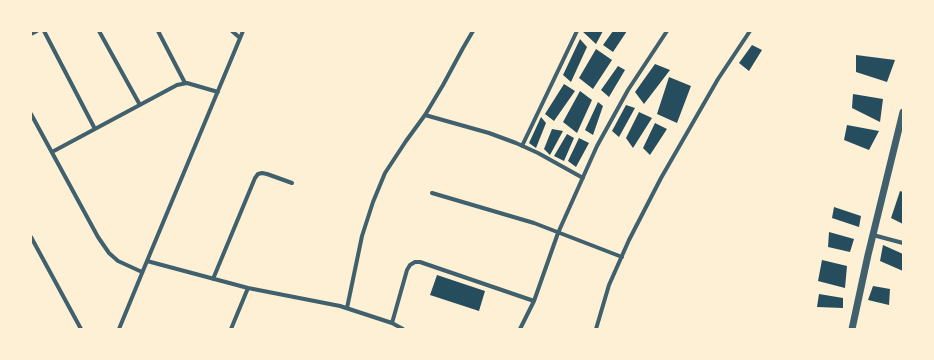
<!DOCTYPE html>
<html>
<head>
<meta charset="utf-8">
<style>
	body { margin:0 }
	#map { position:relative; width:934px; height:360px; overflow:hidden; background:#fdf0d5; font-family:Jost,sans-serif }
	canvas { display:block }
	.frame { position:absolute; inset:0; border:32px solid #fdf0d5; pointer-events:none }
</style>
</head>
<body>
<div id="map">
<canvas width="934" height="360"></canvas>
<div class="frame"></div>
</div>
<script>
const ctx = document.querySelector('canvas').getContext('2d');
ctx.lineJoin = 'round';
function fillPath(path, color) {
  ctx.fillStyle = color;
  ctx.fill(path, 'evenodd');
}
function toPath(rows) {
  const path = new Path2D();
  for (const r of rows) {
    path.moveTo(r[0], r[1]);
    for (let i = 2; i < r.length; i += 2) path.lineTo(r[i], r[i + 1]);
  }
  return path;
}
function trace(path, color, width, dash) {
  ctx.strokeStyle = color;
  ctx.lineWidth = width;
  ctx.lineCap = dash ? 'butt' : 'round';
  ctx.setLineDash(dash || []);
  ctx.stroke(path);
}
fillPath(toPath([
	[582,31,603,31,596,44],
	[613,31,627,31,613,52,603,45],
	[580,39,587,47,571,82,563,75],
	[752,45,762,50,749,71,739,63],
	[596,49,612,60,593,89,579,78],
	[856,55,895,60,887,82,856,72],
	[655,64,670,70,644,104,635,92],
	[618,66,625,70,609,97,601,90],
	[669,77,691,86,677,123,657,114],
	[564,84,575,91,554,121,545,114],
	[580,91,592,100,577,133,563,122],
	[853,94,883,99,880,122,852,108],
	[598,102,603,106,593,135,585,130],
	[626,105,635,108,619,137,612,131],
	[639,112,652,118,633,148,626,138],
	[541,117,546,123,536,148,529,143],
	[655,123,667,129,650,155,643,148],
	[847,125,879,131,869,150,844,140],
	[552,129,563,131,550,155,544,149],
	[567,134,574,138,564,161,554,156],
	[579,138,589,143,576,167,568,161],
	[900,191,903,192,903,224,891,218],
	[834,207,861,216,859,227,832,218],
	[829,232,854,239,850,252,828,247],
	[883,245,903,254,903,271,880,261],
	[822,260,847,266,845,288,818,281],
	[437,275,485,291,479,311,430,295],
	[873,286,890,289,889,305,868,300],
	[819,294,843,298,843,308,817,307]
]), '#264d5e');
trace(toPath([
	[44,31,95,129],
	[99,31,140,105],
	[158,31,185,83],
	[232,31,240,38],
	[31,34,37,31],
	[31,114,98,237,109,253,118,261,142,272],
	[425,115,489,133,516,143,538,153,583,178],
	[522,146,577,31],
	[52,152,177,85,187,83,218,92],
	[432,193,534,223,622,257],
	[873,235,903,243],
	[31,237,81,329],
	[147,261,248,288,340,306,392,323,403,329],
	[213,279,255,178,258,174,262,173,267,174,292,183],
	[347,308,362,236,373,202,385,173,406,141,425,115,443,85,463,48,473,31],
	[392,323,407,270,410,265,415,262,420,262,534,301],
	[119,329,147,261,243,31],
	[231,329,248,288],
	[520,329,534,301,558,233,597,146,628,90,667,31],
	[596,329,609,285,629,240,661,178,718,79,750,31]
]), '#3f606c', 4);
trace(toPath([
	[852,329,868,255,903,112]
]), '#3f606c', 7);
</script>
</body>
</html>
